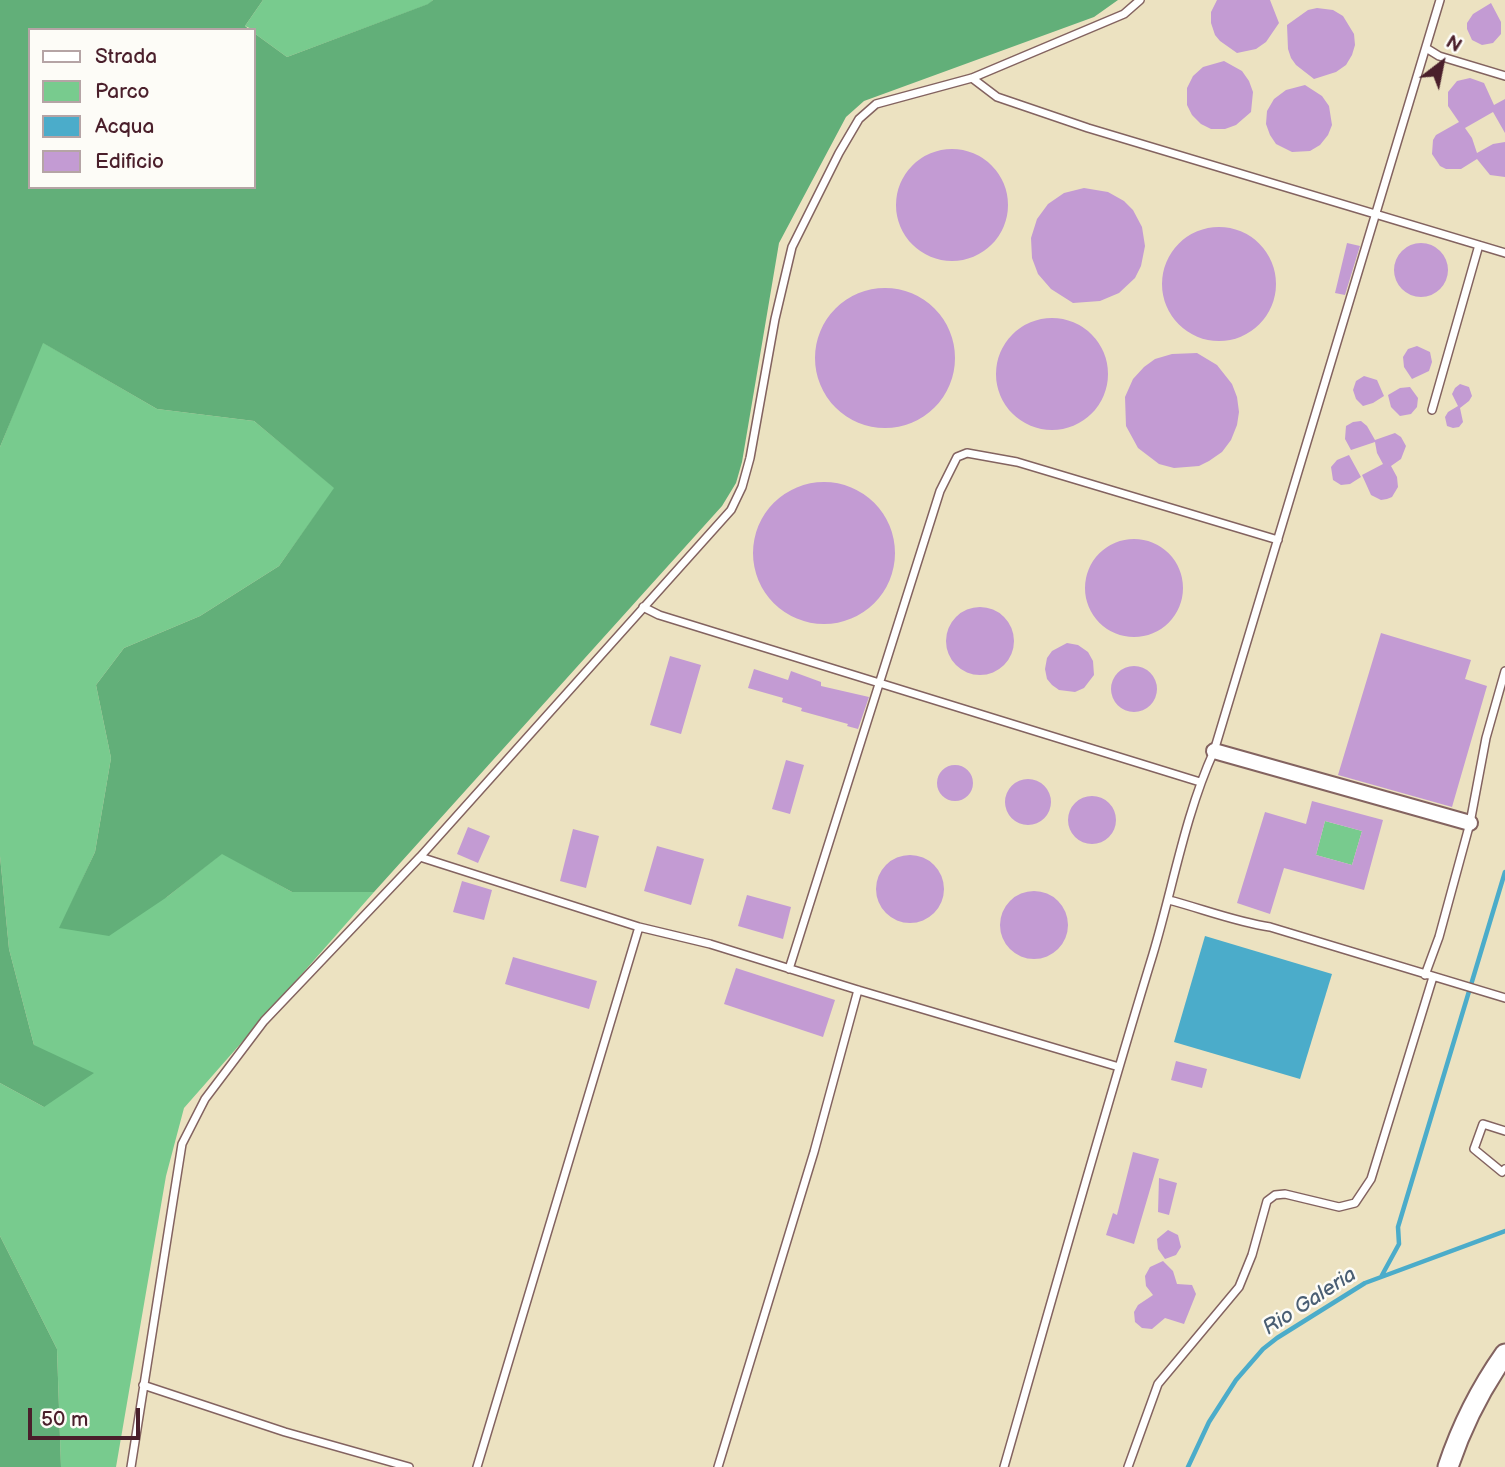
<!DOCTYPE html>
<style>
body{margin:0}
#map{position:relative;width:1505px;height:1467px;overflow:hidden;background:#ece2c1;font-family:"Balsamiq Sans",sans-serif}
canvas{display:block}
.legend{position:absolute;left:28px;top:28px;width:228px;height:161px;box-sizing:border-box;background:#fdfcf7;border:2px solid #b5a4a5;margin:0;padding:9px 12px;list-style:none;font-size:21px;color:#4a1f2b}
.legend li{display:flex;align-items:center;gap:14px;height:35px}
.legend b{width:35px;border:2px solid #b5a4a5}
.north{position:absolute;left:1407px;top:28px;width:70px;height:70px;-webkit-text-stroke:5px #fdfcf7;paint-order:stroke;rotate:32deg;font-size:19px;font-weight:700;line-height:28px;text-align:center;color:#4a1f2b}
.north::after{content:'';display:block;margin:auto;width:24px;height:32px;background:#4a1f2b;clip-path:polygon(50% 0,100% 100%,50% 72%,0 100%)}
.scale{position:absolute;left:28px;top:1408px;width:112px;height:32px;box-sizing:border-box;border:4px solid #4a1f2b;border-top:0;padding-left:9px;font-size:21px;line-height:24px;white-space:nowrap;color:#4a1f2b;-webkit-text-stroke:5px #fdfcf7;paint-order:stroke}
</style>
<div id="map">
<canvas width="1505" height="1467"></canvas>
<ul class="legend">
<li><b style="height:9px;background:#fff"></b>Strada</li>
<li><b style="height:19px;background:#78cb8e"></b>Parco</li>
<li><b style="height:19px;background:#4bacca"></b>Acqua</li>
<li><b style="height:19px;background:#c39bd3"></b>Edificio</li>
</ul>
<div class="north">N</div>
<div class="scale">50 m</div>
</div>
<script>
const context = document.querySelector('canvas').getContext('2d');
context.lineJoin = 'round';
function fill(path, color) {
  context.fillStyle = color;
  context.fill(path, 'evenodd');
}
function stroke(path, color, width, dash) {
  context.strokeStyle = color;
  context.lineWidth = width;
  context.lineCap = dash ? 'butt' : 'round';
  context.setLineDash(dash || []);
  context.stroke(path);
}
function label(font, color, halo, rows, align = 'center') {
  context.font = font + ' "Balsamiq Sans",sans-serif';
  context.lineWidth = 5;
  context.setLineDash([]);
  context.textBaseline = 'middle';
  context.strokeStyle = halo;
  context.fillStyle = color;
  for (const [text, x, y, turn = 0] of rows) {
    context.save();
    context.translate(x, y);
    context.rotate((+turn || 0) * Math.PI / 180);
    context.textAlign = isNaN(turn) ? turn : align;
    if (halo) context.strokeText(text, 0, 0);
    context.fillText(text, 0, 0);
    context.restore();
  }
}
fill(new Path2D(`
 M263,0H433L429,4L287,57L254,33V30L245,26Z
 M42,342L157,409L254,421L335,488L279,566L200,616L124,648L96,685L111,758L95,852L60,928L167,897L222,853L292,892H374L184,1108L166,1176L116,1467H61L57,1349L0,1236V1083L44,1107L34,1045L9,949L0,856V447Z
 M1325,821L1362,831L1352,865L1316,855Z`), '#78cb8e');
fill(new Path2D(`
 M0,0H263L245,26L250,30H30V187H254V33L287,57L428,4L433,0H1118L1094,17L864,101L846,117L779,243L742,462L736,483L722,506L374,892H292L222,854L167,897L109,936L59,928L95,852L111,758L96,685L124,648L200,616L279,566L334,488L254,421L157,409L43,343L0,447Z
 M0,856L9,949L34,1045L94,1073L44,1107L0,1083Z
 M0,1236L57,1349L61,1467H0Z`), '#62af79');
fill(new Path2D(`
 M1205,936L1332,974L1300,1079L1174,1042Z`), '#4bacca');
stroke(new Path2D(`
 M1381,1277L1399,1244L1398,1227L1505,872
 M1188,1467L1209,1422L1236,1380L1263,1349L1277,1338L1365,1283L1505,1231`), '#4bacca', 4.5);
fill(new Path2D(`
 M1217,0H1270L1279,23L1266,42L1256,49L1237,53L1220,41L1215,35L1211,23V12Z
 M1491,3L1501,22V34L1493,43L1482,45L1472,40L1467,29V23L1473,14Z
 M1317,8L1333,10L1343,16L1354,34L1355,45L1352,55L1346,65L1336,72L1314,79L1296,65L1291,58L1288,49L1287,25L1308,10Z
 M1224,61L1242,71L1249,81L1253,92L1251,112L1236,125L1225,129H1211L1201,124L1192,115L1187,105V88L1193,76L1203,67Z
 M1470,78L1484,83L1494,105L1505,99V133L1493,112L1465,128L1472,138L1477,153L1493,144L1505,142V177L1490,175L1477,159L1461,169H1446L1440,166L1432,154L1433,140L1436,135L1459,122L1448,106V92L1457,81Z
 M1305,85L1322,96L1329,106L1332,125L1328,135L1320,145L1310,151L1292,152L1276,144L1270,135L1266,124L1267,111L1274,99L1286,90Z
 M896 205a56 56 0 1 1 112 0a56 56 0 1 1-112 0Z
 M1084,188L1108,192L1124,201L1133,210L1142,227L1145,246L1141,266L1135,278L1119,293L1100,301L1073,303L1051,289L1038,274L1032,258L1031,238L1037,219L1048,204L1064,193Z
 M1162 284a57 57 0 1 1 114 0a57 57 0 1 1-114 0Z
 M1394 270a27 27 0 1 1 54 0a27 27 0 1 1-54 0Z
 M1347,243L1360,246L1345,295L1335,293Z
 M815 358a70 70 0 1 1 140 0a70 70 0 1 1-140 0Z
 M996 374a56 56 0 1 1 112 0a56 56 0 1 1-112 0Z
 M1417,346L1430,352L1432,362L1429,371L1412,379L1404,367L1403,357L1408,349Z
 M1197,353L1217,365L1232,384L1237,397L1239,412L1237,425L1231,440L1222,452L1209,461L1199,466L1174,468L1159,464L1138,448L1126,426L1125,397L1133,379L1144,367L1155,359L1172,354Z
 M1364,376L1377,380L1384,396L1373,403L1363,406L1356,399L1353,390L1356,381Z
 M1460,384L1469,387L1472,396L1469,401L1460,408L1463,422L1459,427L1453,428L1447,426L1445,417L1448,412L1458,406L1452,394L1455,388Z
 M1410,387L1418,398L1417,407L1411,414L1400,416L1391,407L1388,395L1400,388Z
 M1361,421L1367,426L1375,440L1395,433L1401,437L1406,446L1401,459L1391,466L1397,477L1398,487L1392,497L1387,499L1381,500L1371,495L1362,475L1383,464L1377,453L1375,442L1351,450L1345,439L1346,426L1353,422Z
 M1349,455L1361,477L1350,484L1341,485L1333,480L1331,467L1337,460Z
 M753 553a71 71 0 1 1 142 0a71 71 0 1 1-142 0Z
 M1085 588a49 49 0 1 1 98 0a49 49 0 1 1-98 0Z
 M946 641a34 34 0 1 1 68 0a34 34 0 1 1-68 0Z
 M1381,633L1471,660L1465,679L1487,686L1452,807L1338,775Z
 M1067,643L1078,645L1088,652L1093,661L1094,675L1084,688L1075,692L1059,690L1052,685L1047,679L1045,669L1047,658L1052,651Z
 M670,656L701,665L681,734L650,725Z
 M1111 689a23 23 0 1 1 46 0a23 23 0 1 1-46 0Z
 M754,669L788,680L791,671L821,682V686L869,697L858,729L847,726L848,724L801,711L802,708L782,702L783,698L748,688Z
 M786,760L804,765L790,814L772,809Z
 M937 783a18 18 0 1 1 36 0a18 18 0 1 1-36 0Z
 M1005 802a23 23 0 1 1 46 0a23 23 0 1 1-46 0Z
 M1068 820a24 24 0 1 1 48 0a24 24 0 1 1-48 0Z
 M1312,801L1383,820L1364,890L1284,868L1270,914L1237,903L1265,812L1306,824ZM1325,821L1362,831L1352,865L1316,855Z
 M468,827L490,836L478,863L457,854Z
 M573,829L599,836L586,888L560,881Z
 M657,846L704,859L691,905L644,891Z
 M876 889a34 34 0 1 1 68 0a34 34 0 1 1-68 0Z
 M462,881L492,890L484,920L453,912Z
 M1000 925a34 34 0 1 1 68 0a34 34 0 1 1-68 0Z
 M747,895L791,907L783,939L738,926Z
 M513,957L597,981L589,1009L505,984Z
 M736,968L835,1000L823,1037L724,1004Z
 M1176,1061L1207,1069L1202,1088L1171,1080Z
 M1133,1152L1159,1159L1134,1244L1106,1235L1113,1213L1117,1215Z
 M1159,1178L1177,1183L1169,1215L1158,1212Z
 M1168,1230L1178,1235L1181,1247L1176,1255L1165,1259L1158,1249L1157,1239Z
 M1163,1261L1173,1271L1177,1284L1192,1285L1196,1294L1184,1324L1165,1318L1152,1329L1142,1328L1135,1322L1134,1312L1138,1305L1153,1295L1146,1286L1145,1276L1150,1267Z`), '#c39bd3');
const lane = new Path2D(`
 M1426,48L1439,56L1505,76
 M972,78L997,97L1088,128L1505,253
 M1432,410L1479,245
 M643,607L659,615L1200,782
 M420,857L639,927L710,944L858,990L1119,1067
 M1169,900C1203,909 1236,922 1270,927L1505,998
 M789,969L940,491L957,457L967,453L1017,462L1278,540
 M1425,975L1439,937L1470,823L1486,738L1505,671
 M1505,1131L1483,1124L1474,1149L1502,1172L1505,1169
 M143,1385L285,1432L409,1467
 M131,1467L182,1144L205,1099L264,1021L420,857L731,510L742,487L750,458L775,319L792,247L839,153L859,119L876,104L972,78L1124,14L1140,0
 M477,1467L639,927
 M718,1467L814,1152L858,990
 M1004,1467C1053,1296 1101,1124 1153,954C1173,887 1185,815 1214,751L1440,0
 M1128,1467L1158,1384L1239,1287L1252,1255L1267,1201L1275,1195L1285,1194L1339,1207L1355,1203L1371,1179L1433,977`);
const street = new Path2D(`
 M1214,751L1470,823`);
const secondary = new Path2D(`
 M1448,1467C1461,1428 1481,1388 1505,1354`);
stroke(lane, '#836360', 10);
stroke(street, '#836360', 18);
stroke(secondary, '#836360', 23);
stroke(lane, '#fff', 7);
stroke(street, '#fff', 14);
stroke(secondary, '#fff', 19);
label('italic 21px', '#4a5e73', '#fdfcf7', [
 ["Rio Galeria",1310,1302,-33]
]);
</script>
